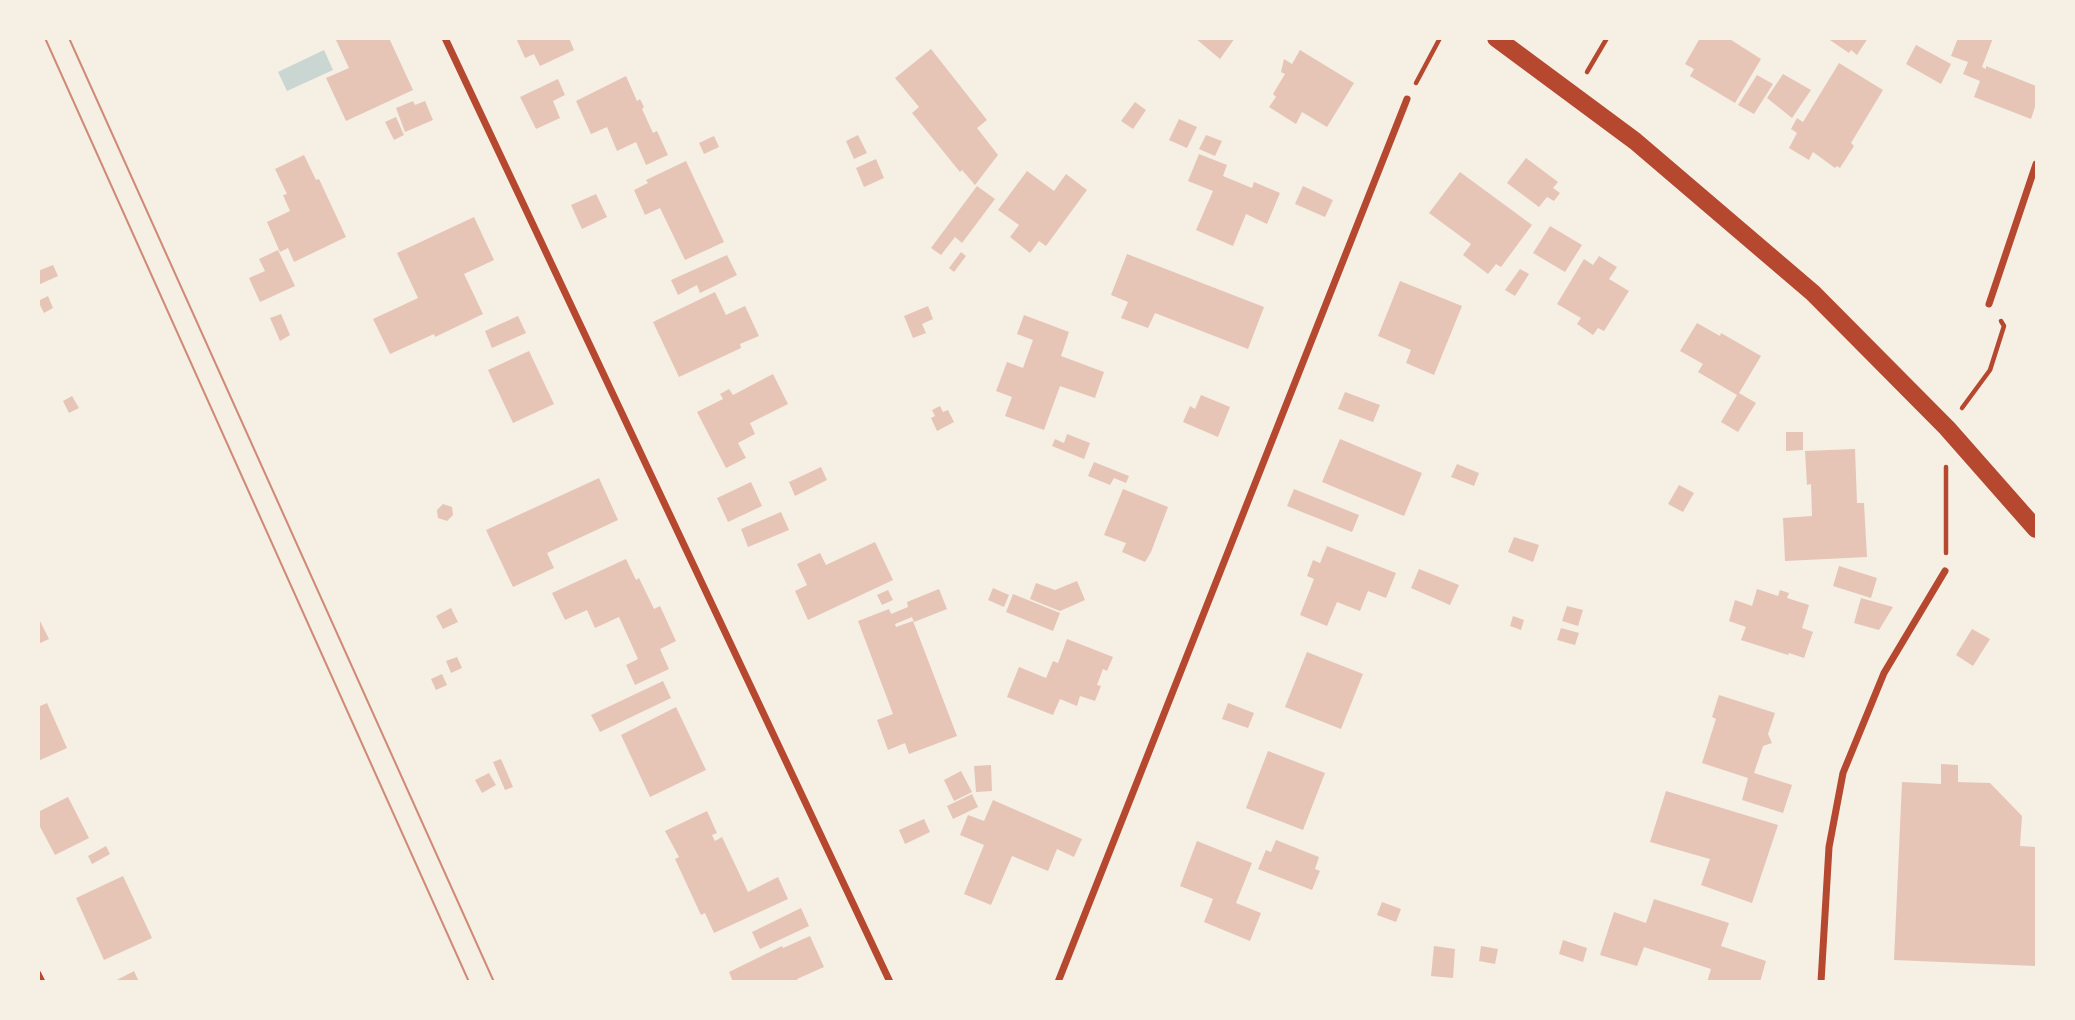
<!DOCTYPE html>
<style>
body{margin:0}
#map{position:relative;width:2075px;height:1020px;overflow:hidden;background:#f6efe4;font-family:Karla,sans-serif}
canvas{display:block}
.frame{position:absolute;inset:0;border:40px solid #f6efe4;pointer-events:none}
</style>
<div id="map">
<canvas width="2075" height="1020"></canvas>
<div class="frame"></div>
</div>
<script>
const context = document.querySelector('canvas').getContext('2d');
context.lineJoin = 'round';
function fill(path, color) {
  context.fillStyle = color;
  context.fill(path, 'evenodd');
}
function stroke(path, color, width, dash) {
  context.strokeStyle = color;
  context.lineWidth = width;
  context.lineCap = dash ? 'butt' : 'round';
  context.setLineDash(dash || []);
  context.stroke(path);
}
fill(new Path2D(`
 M324,50L333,70L287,91L278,72Z`), '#c9d6d2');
fill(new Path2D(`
 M335,38H389L413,90L346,121L326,78L349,68Z
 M516,38H569L574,50L540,66L534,54L525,58Z
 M1195,38H1235L1220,59Z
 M1700,38H1728L1761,59L1735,103L1690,76L1694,69L1685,64Z
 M1827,38H1868L1857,55L1851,50L1849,53Z
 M1958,38H1993L1982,67L1986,69V66L2036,86V104L2031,119L1974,97L1980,81L1963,74L1968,62L1951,56Z
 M1916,45L1951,64L1941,84L1906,64Z
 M931,49L987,120L977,128L998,155L975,185L962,170L960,172L912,113L919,107L895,78Z
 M1300,50L1354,83L1327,127L1302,112L1296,124L1269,107L1276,97L1273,94L1285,74L1281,72L1284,59L1292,64Z
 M1839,63L1883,90L1851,143L1854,146L1840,168L1837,166L1835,168L1813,152L1809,160L1789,148L1797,133L1791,129L1797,118L1803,122Z
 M1783,74L1811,90L1792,118L1767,98Z
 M1757,75L1773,84L1754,114L1738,105Z
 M626,76L637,101L640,99L644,107L642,109L653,133L657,131L668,155L646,165L636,142L617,151L607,127L591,134L576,101Z
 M558,79L565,95L553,101L560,118L536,129L520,97Z
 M413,101L415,105L425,101L433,120L405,132L396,108Z
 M1135,102L1146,110L1133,129L1121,121Z
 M396,117L404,135L394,140L385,122Z
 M1179,119L1197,127L1187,148L1169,140Z
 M858,135L867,153L854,159L846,141Z
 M1206,135L1222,141L1215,156L1199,149Z
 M714,136L719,147L704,154L699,143Z
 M1199,154L1227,165L1223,176L1252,188L1254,182L1280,193L1267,224L1246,214L1233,246L1196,230L1213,191L1188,181Z
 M304,155L316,180L319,179L346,237L294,262L288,248L280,252L267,222L290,211L283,195L287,194L275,169Z
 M1526,158L1558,182L1553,188L1560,193L1554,201L1547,197L1539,207L1507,183Z
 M876,159L884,178L864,187L856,168Z
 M686,161L724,242L685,260L660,208L645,215L634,190L648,183L646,180Z
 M1027,171L1054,191L1066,174L1087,190L1046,246L1039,241L1030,253L1010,237L1019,225L998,210Z
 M1460,172L1532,225L1501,267L1496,264L1488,274L1463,255L1471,244L1429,213Z
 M977,186L995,199L962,243L955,237L941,255L931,248Z
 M1303,186L1333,200L1325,217L1295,204Z
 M596,194L607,217L582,229L571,205Z
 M474,217L494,260L464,274L483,314L435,337L434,334L390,354L373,319L418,298L397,253Z
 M1550,226L1582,245L1565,272L1533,253Z
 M278,250L295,286L260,302L249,278L265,271L259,259Z
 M961,252L966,256L954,272L949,268Z
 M1127,254L1264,307L1248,349L1155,313L1148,328L1121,318L1128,302L1111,295Z
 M727,255L737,275L700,293L697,285L678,295L671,280Z
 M1599,256L1617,267L1609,279L1629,291L1604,331L1598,328L1593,335L1577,324L1581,318L1557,304L1584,259L1593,265Z
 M53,265L58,276L38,285V271Z
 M1520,269L1529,274L1515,296L1505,290Z
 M1400,281L1462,306L1434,375L1406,363L1411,350L1378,336Z
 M715,292L726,315L745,306L759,336L740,344L741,348L679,377L653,322Z
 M48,296L53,308L44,313L38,301Z
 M928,306L933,319L922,324L926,333L913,338L904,316Z
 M281,314L290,335L280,341L270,318Z
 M1024,315L1069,332L1061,356L1104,372L1095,398L1060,386L1044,430L1005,416L1012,397L996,391L1007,362L1023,368L1033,340L1017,334Z
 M518,316L526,333L492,348L485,331Z
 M1697,323L1720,336L1721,333L1761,356L1739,393L1756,403L1738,432L1721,422L1737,395L1698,372L1703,364L1680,351Z
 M529,351L554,404L513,423L488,370Z
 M773,374L788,404L750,423L755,434L738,443L746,458L726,468L697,412L723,399L720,394L729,389L733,395Z
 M1345,392L1380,405L1373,422L1338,409Z
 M1201,395L1230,407L1218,437L1183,422L1190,406L1195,409Z
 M72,396L79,408L69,413L63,401Z
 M940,406L943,412L948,410L954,422L937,431L931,418L935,416L932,410Z
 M1786,432H1803V450L1786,451Z
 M1067,434L1090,443L1084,459L1052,446L1055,439L1064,443Z
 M1340,439L1422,473L1404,516L1322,482Z
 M1855,449L1857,503H1864L1867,557L1785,561L1783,518L1812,516L1811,484L1807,485L1805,451Z
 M1094,462L1129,476L1126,483L1114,478L1110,485L1088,476Z
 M1457,464L1479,473L1474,486L1451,477Z
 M821,467L827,480L795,496L789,482Z
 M599,478L618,520L547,553L554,568L513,587L486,530Z
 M751,482L762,506L728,522L717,498Z
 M1679,485L1694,493L1683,512L1668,504Z
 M1123,489L1168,507L1151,552L1145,562L1122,552L1126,543L1104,535Z
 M1294,489L1359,515L1352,532L1287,506Z
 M443,504L452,507L453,515L447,521L438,518L437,510Z
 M781,512L789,530L748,547L741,529Z
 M1514,537L1539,545L1533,562L1508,552Z
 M875,542L893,580L808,620L795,591L807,585L797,564L820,553L826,565Z
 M1327,546L1396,573L1386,598L1368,591L1360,611L1337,602L1327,626L1300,615L1314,579L1307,576L1313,560L1320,563Z
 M626,559L636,580L639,578L654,609L660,606L676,641L660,649L669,669L635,685L626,665L638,659L619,617L595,628L587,610L565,620L552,593Z
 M1839,566L1877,578L1871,598L1833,586Z
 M1419,569L1459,585L1450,605L1411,588Z
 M1077,581L1085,600L1060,611L1030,599L1036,583L1055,590Z
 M993,588L1009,595L1004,607L988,600Z
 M939,589L947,609L914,622L911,615L912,617L895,624L896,627L913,621L957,736L909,754L905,743L888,750L877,720L893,714L858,621L889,609L891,614L908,607L907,602Z
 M1757,589L1778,596L1780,590L1789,593L1787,598L1809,605L1802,628L1813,632L1804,658L1789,653L1788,655L1741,640L1746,627L1729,621L1735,600L1752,606Z
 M888,590L893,600L882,605L877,595Z
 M1013,594L1060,613L1053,631L1006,612Z
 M1861,598L1893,607L1879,630L1854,623Z
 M1567,606L1583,610L1578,626L1562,621Z
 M451,608L458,622L443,629L436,616Z
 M1513,616L1524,620L1521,630L1510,626Z
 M38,617L49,639L38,644Z
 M1561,628L1579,633L1575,645L1557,640Z
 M1972,629L1990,639L1973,666L1956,655Z
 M1067,639L1113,657L1107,671L1103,669L1097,685L1101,686L1095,701L1080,696L1077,706L1060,699L1053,715L1007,697L1019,667L1046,678L1053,661L1058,663Z
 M1307,652L1363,674L1341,729L1285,707Z
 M457,657L462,668L451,673L446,661Z
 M442,674L447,685L436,690L431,679Z
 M663,681L671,698L600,732L591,715Z
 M1719,695L1775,713L1768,734L1772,743L1763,746L1754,773L1792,785L1783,813L1742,800L1748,778L1702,763L1716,719L1712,717Z
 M47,703L67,748L38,761V707Z
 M1228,703L1254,713L1248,728L1222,719Z
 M676,707L706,770L650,797L621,735Z
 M1268,751L1325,773L1303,830L1246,808Z
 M501,759L513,787L505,790L493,762Z
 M1941,764L1958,765V782L1990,783L2022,816L2020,846L2036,847V966L1894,960L1902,782L1941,784Z
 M991,765L992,791L976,792L974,766Z
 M961,771L972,792L954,801L944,780Z
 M489,773L496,785L482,793L475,780Z
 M1666,791L1778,825L1752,903L1701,885L1710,859L1650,842Z
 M972,794L978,807L953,819L947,806Z
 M68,797L89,838L55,855L38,823V812Z
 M993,800L1082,839L1074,857L1057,849L1048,871L1012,856L991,905L964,894L984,845L960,835L968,815L984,821Z
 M707,811L717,833L712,835L715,841L722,837L748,892L778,877L788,899L714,933L705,913L701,915L675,859L679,857L665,831Z
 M924,819L930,832L905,844L899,830Z
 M1276,840L1319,857L1315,869L1320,871L1312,890L1258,869L1266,850L1271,852Z
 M1197,841L1252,863L1236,903L1261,913L1250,941L1204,922L1213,899L1180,886Z
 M106,846L110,854L92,864L88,856Z
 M123,876L152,938L104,960L76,898Z
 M1654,899L1729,923L1721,946L1766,961L1760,982H1707L1711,969L1644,947L1637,966L1600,955L1614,912L1646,923Z
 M1382,902L1401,909L1396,922L1377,915Z
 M801,908L809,926L760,949L752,932Z
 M810,936L824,967L797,979L798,982H733L729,972L782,946L783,948Z
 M1563,940L1587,948L1583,962L1559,954Z
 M1434,946L1455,949L1453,978L1431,976Z
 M1481,946L1498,949L1495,964L1479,961Z
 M134,971L139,982H113Z`), '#e6c5b7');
stroke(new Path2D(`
 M1587,72L1607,38
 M1416,83L1440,38
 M1962,408L1990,370L2004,326L2001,321
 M1946,553V467`), '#b5482f', 4.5);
stroke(new Path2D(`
 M445,38L890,982
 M1989,304L2036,164
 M38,974L42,982
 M1058,982L1407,99
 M1821,982L1829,847L1843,773L1884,673L1945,571`), '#b5482f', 7);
stroke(new Path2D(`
 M1496,38L1635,141L1813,293L1947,428L2036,529`), '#b5482f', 18);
stroke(new Path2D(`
 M45,38L469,982
 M69,38L494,982`), '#cf8b77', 2);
</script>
